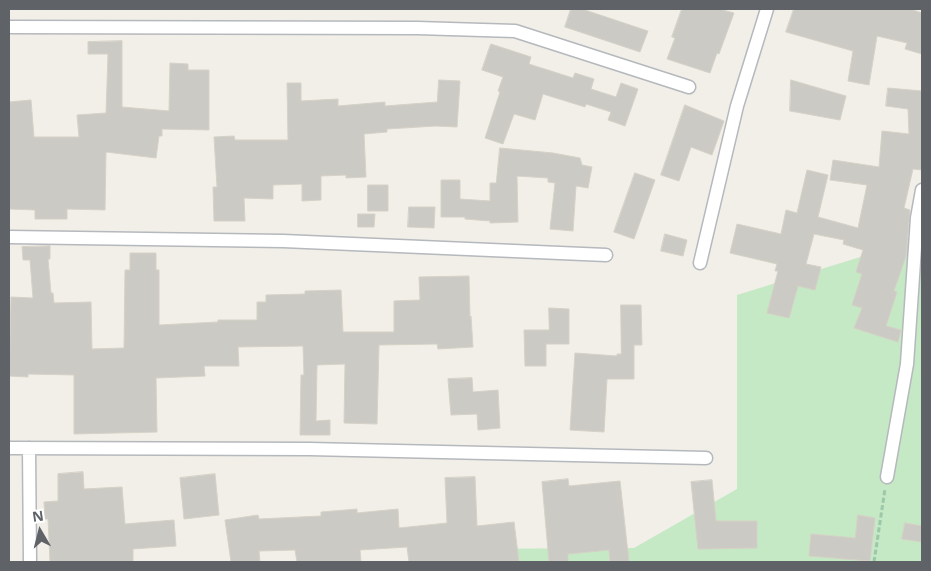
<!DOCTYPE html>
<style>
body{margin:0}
#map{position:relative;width:931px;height:571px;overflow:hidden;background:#f1efe8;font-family:"Noto Sans",sans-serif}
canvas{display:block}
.frame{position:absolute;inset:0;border:10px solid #5f6368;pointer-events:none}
.north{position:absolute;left:15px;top:506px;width:50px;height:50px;-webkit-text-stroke:4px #fff;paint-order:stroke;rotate:352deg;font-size:14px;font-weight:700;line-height:20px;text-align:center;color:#5f6368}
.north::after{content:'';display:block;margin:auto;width:18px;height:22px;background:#5f6368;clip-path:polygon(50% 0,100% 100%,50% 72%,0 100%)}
</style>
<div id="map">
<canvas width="931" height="571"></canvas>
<div class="frame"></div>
<div class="north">N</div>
</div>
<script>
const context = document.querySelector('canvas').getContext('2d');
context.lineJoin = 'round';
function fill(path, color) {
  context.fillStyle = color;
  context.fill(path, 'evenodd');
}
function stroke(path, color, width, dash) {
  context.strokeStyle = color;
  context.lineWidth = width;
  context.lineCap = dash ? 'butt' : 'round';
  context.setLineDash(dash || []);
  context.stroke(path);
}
fill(new Path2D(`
 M922,238V562H435L440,549L634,548L737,489V295Z`), '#c5e8c5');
const building = new Path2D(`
 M571,9H582L648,31L640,52L565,27Z
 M682,9H719L734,13L719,54L717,53L710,73L667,59L675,38L672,37Z
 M794,9H910L922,13V54L905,49L907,43L877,36L869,85L848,81L853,51L786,32Z
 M122,41V107L169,111L170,63L188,64V70H209V130L162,129V136H159L156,158L106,152L105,210L67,209V219H35V210L9,209V102L31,100L34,137H79L77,115L106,113L108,54H88V42Z
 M491,44L531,57L529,64L573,78L575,73L594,79L591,89L616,97L621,83L638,89L625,126L608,120L611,112L586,104L585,107L543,94L535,120L514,114L503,144L485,138L500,92L498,91L503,77L482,70Z
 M439,80L460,81L457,127L436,126L387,129V132L364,134L366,177L346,178V175L321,176V200L302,201V184L273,185V199L244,198L245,221H214L213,187H217L214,137L234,136L235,140H288L287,83H301V101L338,99V106L385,102V106L437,102Z
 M791,80L846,96L840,120L790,111Z
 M888,88L922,91V170L913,169L904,208L910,210L906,256L894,291L897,292L886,326L901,330L898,342L854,328L862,308L852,305L862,274L856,272L863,250L843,244L844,240L814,234L806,264L821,267L815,290L798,286L789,318L767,313L778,271H775L777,264L730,253L737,224L781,234L786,210L797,213L807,170L828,175L818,217L858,228L867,185L830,180L833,160L879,167L882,131L909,134L908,109L886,106Z
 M685,105L724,121L712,155L691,147L679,181L661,175Z
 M500,148L553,153L580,158L582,165L592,167L588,188L576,186L573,231L550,229L555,183L548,182V178L517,176L518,222L490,223V221L465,219V217H441V180H460V199L490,201V183H496Z
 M635,173L655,180L634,239L614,232Z
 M368,185H388V211H368Z
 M409,207H435L434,228L408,227Z
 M358,214H375L374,227H358Z
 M665,234L687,240L683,256L661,251Z
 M50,246V259H48L51,293H53L54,303L91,302L92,349L124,348L125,270H130V253H156V270H159V325L218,322V320H257V302H266V295L305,294V291L341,290L343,332H394V301L420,300L419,277L469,276L470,317L471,316L473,347L438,349L437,344L379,345L377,424L344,423L345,364L317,365L316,421L330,420V435H300L301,375H304L303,346L238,347L239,366H204L205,376L156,378L157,432L74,434V375L28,374V377L9,376L11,297L33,298L30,260H23L22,247Z
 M621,305H641L642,345H634V379H607L604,432L570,430L575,353L617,356V354H621Z
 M549,308L569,309V344H546V366H525L524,330H549Z
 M472,378L473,392L498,390L500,428L478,430L477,414L451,415L448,379Z
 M83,472L84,489L122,487L125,524L174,520L176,546L133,549V562H50L48,519H45L44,502L58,501V474Z
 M215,474L219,515L184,519L180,478Z
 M475,477L477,526L514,522L519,562H409L407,547L360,550L361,562H297L295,550L259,551L260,562H231L225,520L258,515L259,519L321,516V512L357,509V513L398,509L399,528L447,523L445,478Z
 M568,479L569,486L620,481L629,562H610L609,550L568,554V562H549L542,482Z
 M712,480L716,521H757V548L698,549L691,482Z
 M858,515L875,518L870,561L809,556L811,534L855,538Z
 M905,523L922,526V542L902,539Z`);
fill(building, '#cccac5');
stroke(building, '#d6d1c6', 1);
const street = new Path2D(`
 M9,27L417,28L515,31L689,87
 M9,237L283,241L606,255
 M700,263L737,106L767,9
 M9,448L309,449L706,458
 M29,448L30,562
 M887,477L907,364L917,218L922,190`);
stroke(street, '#b5b8bc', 15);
stroke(new Path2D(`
 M874,562L885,489`), '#9cc7a9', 3, [5, 2.5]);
stroke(street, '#fff', 12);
</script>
